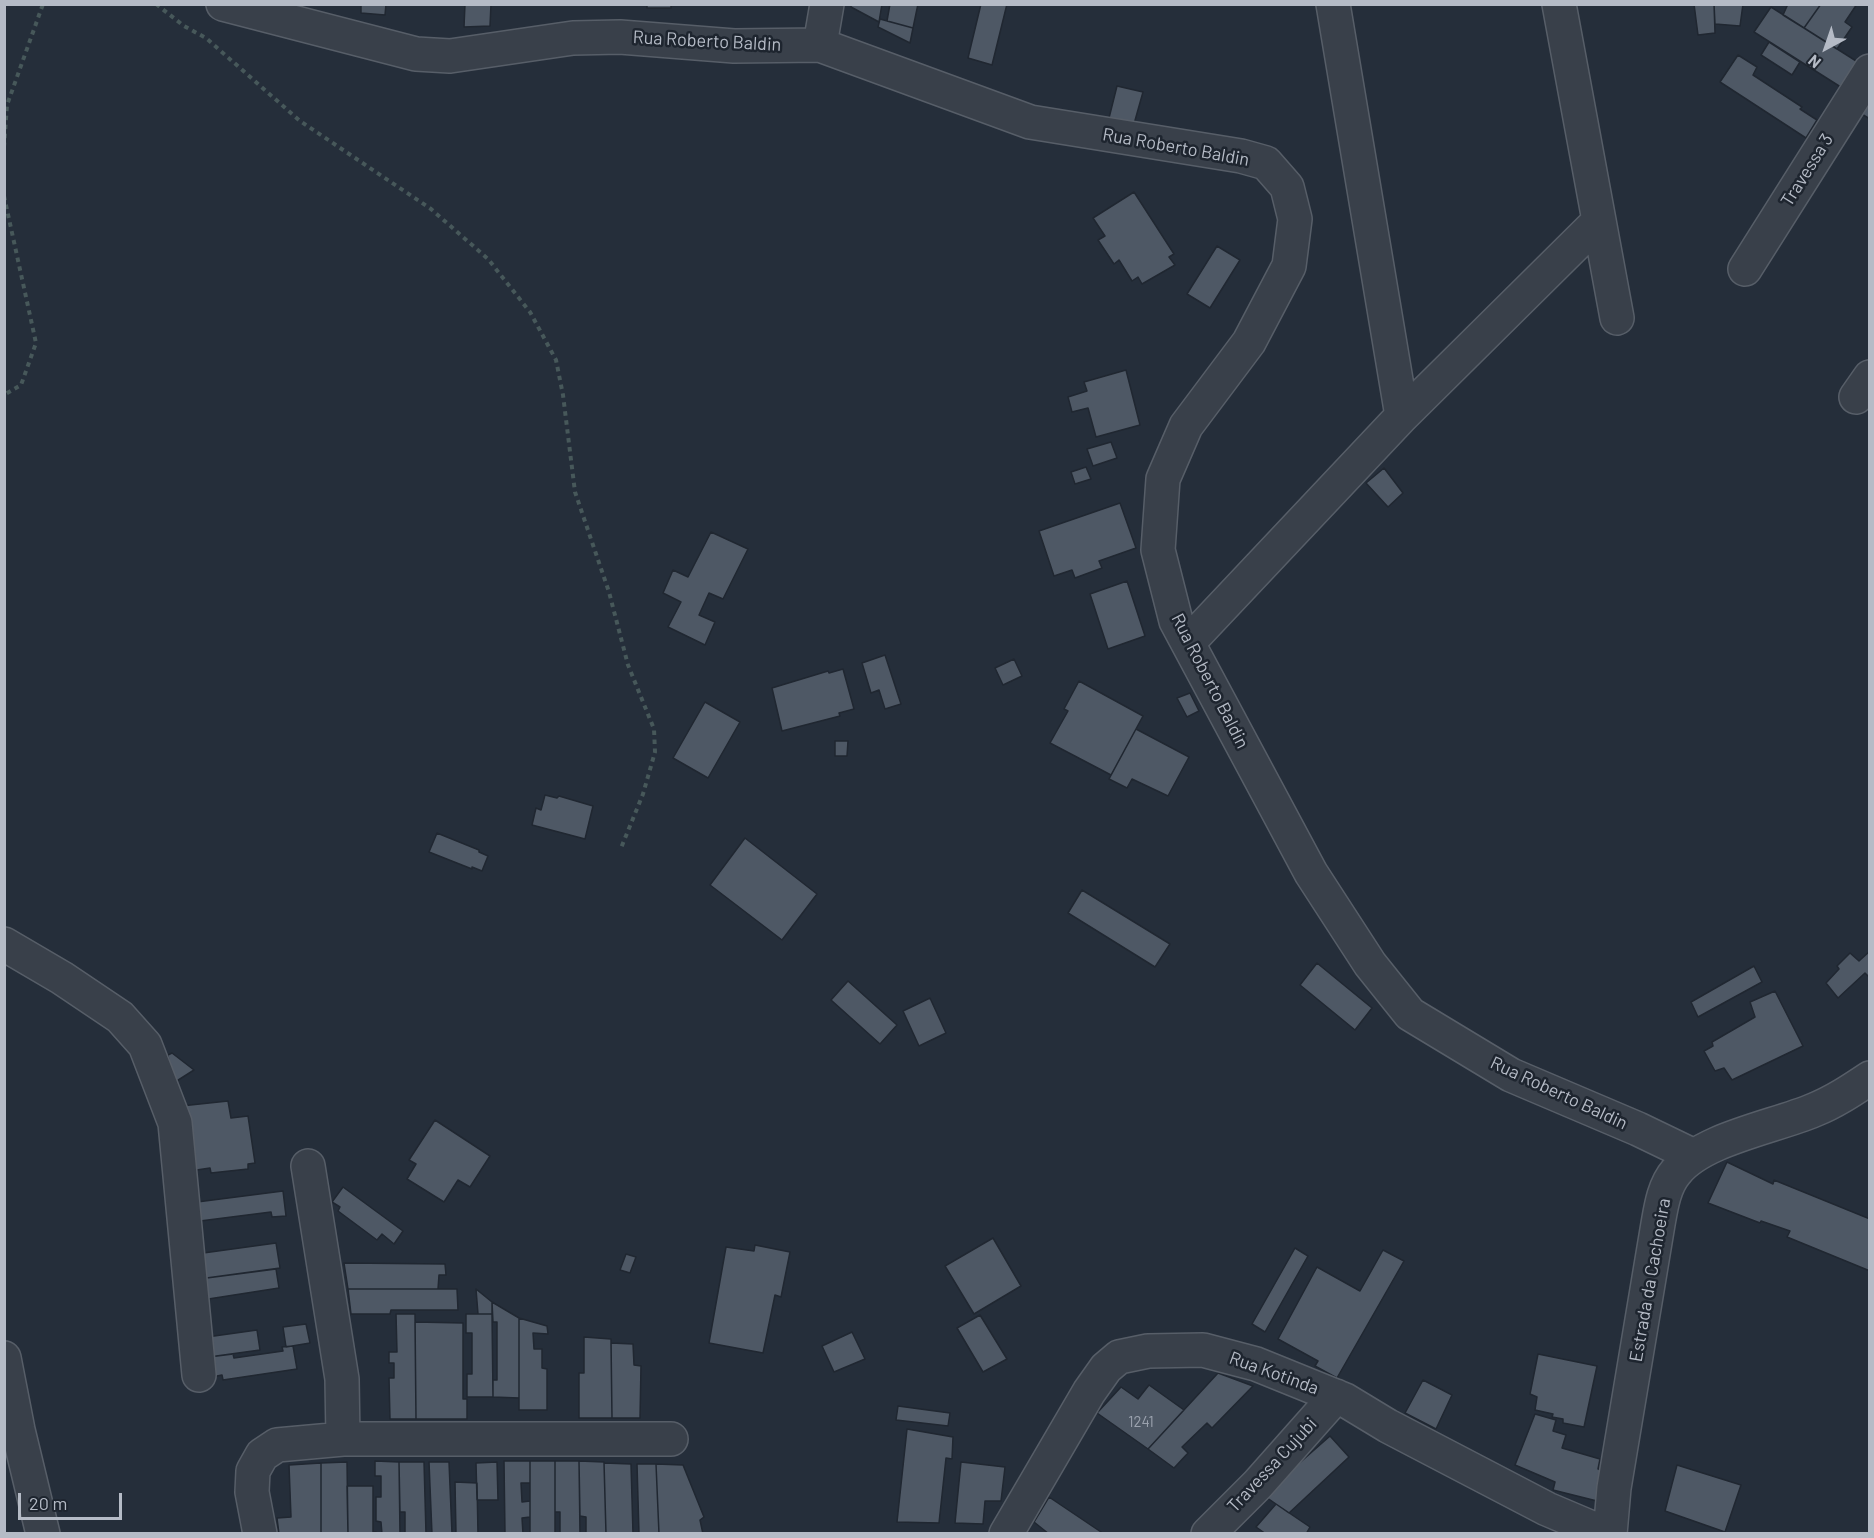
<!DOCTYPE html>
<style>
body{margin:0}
#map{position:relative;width:1874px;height:1538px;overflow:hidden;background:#252e3a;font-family:Barlow,sans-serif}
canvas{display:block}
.frame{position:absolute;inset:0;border:6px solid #b5bbc6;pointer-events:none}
.north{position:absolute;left:1796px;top:18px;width:60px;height:60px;-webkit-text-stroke:4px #1e252f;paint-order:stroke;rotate:220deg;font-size:16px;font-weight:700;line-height:24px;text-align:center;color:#b5bbc6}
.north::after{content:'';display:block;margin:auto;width:21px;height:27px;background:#b5bbc6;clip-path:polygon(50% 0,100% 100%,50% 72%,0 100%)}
.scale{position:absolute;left:18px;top:1493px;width:104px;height:27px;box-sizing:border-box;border:3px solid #b5bbc6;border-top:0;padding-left:8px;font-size:18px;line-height:21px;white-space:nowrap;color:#b5bbc6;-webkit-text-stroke:4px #1e252f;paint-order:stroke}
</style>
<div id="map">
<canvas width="1874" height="1538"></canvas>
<div class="frame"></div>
<div class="north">N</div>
<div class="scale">20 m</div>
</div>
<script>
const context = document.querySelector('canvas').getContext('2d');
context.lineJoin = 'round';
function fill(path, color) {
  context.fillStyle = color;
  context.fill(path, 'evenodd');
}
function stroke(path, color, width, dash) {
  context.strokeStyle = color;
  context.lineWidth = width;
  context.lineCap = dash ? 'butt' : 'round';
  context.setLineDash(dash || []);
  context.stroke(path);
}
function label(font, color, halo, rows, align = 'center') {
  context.font = font + ' Barlow,sans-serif';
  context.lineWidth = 5;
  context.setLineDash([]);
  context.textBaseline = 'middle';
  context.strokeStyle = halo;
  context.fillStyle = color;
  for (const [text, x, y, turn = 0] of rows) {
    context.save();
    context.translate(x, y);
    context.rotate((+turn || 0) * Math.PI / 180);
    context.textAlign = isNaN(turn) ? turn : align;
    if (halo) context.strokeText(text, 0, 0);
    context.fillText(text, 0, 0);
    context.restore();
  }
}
const building = new Path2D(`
 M361,4H386L385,15L361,13Z
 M465,4H491L490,26L464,27Z
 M647,4H671V8H647Z
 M851,4H882L879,22L851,7Z
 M890,4H918L913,28L887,21Z
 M981,4H1007L992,65L968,58Z
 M1694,4H1714L1715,33L1698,35Z
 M1714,4H1743L1740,26L1715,24Z
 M1788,4H1821L1804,28L1783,15Z
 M1821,4H1857L1845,22L1852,27L1837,49L1804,28Z
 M1771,7L1864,66L1847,91L1754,32Z
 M880,19L913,28L910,43L878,27Z
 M1769,42L1800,62L1792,75L1761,55Z
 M1738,55L1757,67L1753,75L1802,107L1800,109L1817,120L1806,138L1720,82Z
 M1117,86L1143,92L1134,124L1109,118Z
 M1870,100V119L1860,113Z
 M1134,192L1174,254L1169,257L1175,265L1142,284L1138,277L1132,281L1119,260L1114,264L1098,240L1105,236L1093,218Z
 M1217,246L1240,260L1210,308L1187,294Z
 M1126,370L1140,425L1096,437L1088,408L1072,412L1068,397L1087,391L1084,382Z
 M1111,442L1117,458L1093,466L1087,449Z
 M1086,467L1091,479L1075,484L1071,472Z
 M1384,468L1403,493L1388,507L1366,483Z
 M1120,503L1136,548L1099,561L1102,568L1075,578L1072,570L1054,576L1039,531Z
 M711,532L748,549L723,599L709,593L699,615L715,622L705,645L668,627L681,602L663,593L673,570L688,577Z
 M1127,581L1145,636L1108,649L1090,594Z
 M885,655L901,704L885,709L879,690L871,693L862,663Z
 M1014,659L1022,676L1003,685L995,668Z
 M843,669L854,709L839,713L840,716L782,731L772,688L828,671L829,673Z
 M1079,681L1143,716L1111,775L1050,743L1068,711L1064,709Z
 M1190,693L1199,711L1187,717L1177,698Z
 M705,702L740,722L708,778L673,758Z
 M1136,729L1189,757L1168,796L1132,779L1127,788L1109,779Z
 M835,741H848L847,756H835Z
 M545,795L557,798L559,796L593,806L585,839L532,825L536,808L541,810Z
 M437,833L479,850V852L488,856L482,871L472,867V869L429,852Z
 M745,838L817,894L782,940L710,885Z
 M1082,890L1170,944L1155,967L1068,913Z
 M1870,951V978L1865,973L1838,998L1826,983L1839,969L1837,966L1850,953L1859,961Z
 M1317,963L1372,1008L1355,1030L1300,985Z
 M1754,966L1762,982L1698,1017L1691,1002Z
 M848,981L897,1025L880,1044L831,1000Z
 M1775,991L1803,1046L1732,1080L1724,1068L1715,1071L1704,1051L1713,1046L1712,1042L1755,1017L1750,1002Z
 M930,998L946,1033L919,1046L903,1011Z
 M172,1053L194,1070L172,1084L168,1055Z
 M228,1101L231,1118L248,1116L255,1163L248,1164V1169L211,1173L210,1168L190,1171L181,1106Z
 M435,1120L490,1156L470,1187L458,1180L444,1202L407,1179L416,1164L409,1160Z
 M1727,1162L1773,1184L1774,1180L1870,1219V1271L1787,1237L1790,1231L1761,1221L1760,1223L1708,1203Z
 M343,1187L403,1231L394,1244L382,1234L377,1240L338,1211L340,1207L332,1202Z
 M283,1191L286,1216L272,1217L271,1212L200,1221L197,1202Z
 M993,1238L1021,1286L974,1314L945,1266Z
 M276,1243L280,1268L199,1279L196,1254Z
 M755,1245L790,1252L781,1297L775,1295L763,1353L709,1343L726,1247L754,1251Z
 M1295,1248L1308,1256L1265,1332L1252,1324Z
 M1383,1250L1404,1261L1337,1378L1315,1366L1318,1361L1278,1339L1317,1267L1360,1291Z
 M626,1254L636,1257L630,1273L620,1270Z
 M344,1263L445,1264L446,1275H439L438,1289H348Z
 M276,1269L279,1288L202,1300L199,1279Z
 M348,1289H457L458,1310H391L390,1314H351Z
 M476,1289L492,1302V1314H478Z
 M492,1302L519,1318V1398L493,1397V1380H497V1322H493Z
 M396,1314H415L416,1419H390L389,1378H394V1363H389V1352H397Z
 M466,1314H492L493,1397H467V1374H472V1333H466Z
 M980,1315L1007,1359L983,1372L957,1328Z
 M519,1318L547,1326L548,1334L533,1333L534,1349H542V1368L547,1369V1410H519Z
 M415,1322L463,1323V1399H467V1419H416Z
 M306,1324L310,1343L286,1347L283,1327Z
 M257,1330L260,1350L209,1357L207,1337Z
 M852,1332L865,1359L834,1372L822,1346Z
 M584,1337L611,1339L612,1418H579V1373H584Z
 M611,1343L633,1344L634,1365L641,1366L640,1418H612Z
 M293,1346L297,1369L223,1380L222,1375L212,1377L209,1357L233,1354L234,1358L283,1351L282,1347Z
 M1538,1354L1597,1366L1584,1427L1563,1423V1419L1552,1417L1553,1414L1535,1410L1537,1397L1530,1394Z
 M1218,1373L1253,1386L1212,1428L1207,1423L1182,1447L1188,1453L1174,1468L1148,1449Z
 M1423,1380L1452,1395L1436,1429L1405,1413Z
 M1149,1385L1184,1410L1148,1449L1097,1413L1121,1387L1138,1399Z
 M898,1406L950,1413L948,1426L896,1420Z
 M1535,1414L1556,1420L1553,1431L1566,1435L1562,1448L1600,1459L1598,1469L1604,1471L1597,1501L1553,1490L1555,1482L1515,1465Z
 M907,1429L953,1437L952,1459L946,1458L939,1523L897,1522Z
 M1330,1436L1349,1457L1289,1513L1263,1495Z
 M375,1461L399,1462L400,1534H382L381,1522L376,1521V1497H381V1476H375Z
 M504,1461H530V1483H521L522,1502L530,1501V1517L522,1518L523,1534H505Z
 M530,1461H555V1534H530Z
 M555,1461H579L580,1534H560V1512H555Z
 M579,1461L604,1462L606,1534H586V1517L580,1516Z
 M347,1462L348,1534H321V1463Z
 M399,1462H424L426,1534H405V1512H400Z
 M429,1462H449L452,1534H432Z
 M497,1462L498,1500H477L476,1463Z
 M961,1462L1005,1467L1001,1501H985L983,1524L955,1523Z
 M321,1463V1534H279L277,1518L291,1517L289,1465Z
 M604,1463L631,1464L633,1534H606Z
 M637,1464H656L659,1534H639Z
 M656,1464L683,1465L704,1517L700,1520L703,1534H659Z
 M1677,1465L1741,1485L1725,1532L1665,1511Z
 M455,1482L477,1483L478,1534H456Z
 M347,1486H373V1532H376V1534H348Z
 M1049,1497L1104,1534H1049L1034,1522Z
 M1276,1504L1310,1527L1306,1534H1266L1256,1527Z`);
fill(building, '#4e5865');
stroke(building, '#202731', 1.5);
const street = new Path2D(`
 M223,4L416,54L450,56L573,38L620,37L734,46L820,45L1030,122L1241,156L1266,163L1287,187L1295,219L1289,266L1249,342L1186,426L1163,479L1158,550L1176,621L1311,873L1370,964L1410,1014L1511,1075L1638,1129L1694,1156
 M1333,4L1402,416
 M1559,4L1617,318
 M820,45L827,4
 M1745,269L1870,71
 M1856,397L1870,377
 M1188,643L1402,416L1599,221
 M4,944L62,978L120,1017L145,1045L175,1123L199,1375
 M308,1166L342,1379L343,1439
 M4,1358L18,1430L43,1534
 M260,1534L252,1492L253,1471L262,1455L277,1445L343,1439H671
 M1006,1534L1089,1392L1106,1368L1119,1357L1148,1351L1203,1350L1256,1364L1345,1400L1388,1426L1547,1509L1606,1534
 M1208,1534L1258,1484L1336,1396
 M1610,1534L1614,1488L1658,1224C1661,1207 1664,1186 1676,1172C1702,1139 1774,1127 1814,1110C1834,1102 1852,1090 1870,1078`);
stroke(street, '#575e68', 36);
stroke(new Path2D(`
 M156,4L184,26L206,38L300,121L431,209L488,259L530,312L556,360L563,395L575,492L609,592L628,665L654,729L655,752L643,794L621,848
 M4,147L7,105L43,4
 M4,196L36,343L21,385L4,395`), '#47585a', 4, [4.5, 4.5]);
stroke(street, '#39404a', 33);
label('15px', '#9ba2ae', null, [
 ["1241",1141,1422]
]);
label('18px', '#b5bbc6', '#1e252f', [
 ["Rua Roberto Baldin",707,41,3],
 ["Rua Roberto Baldin",1176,147,10],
 ["Travessa 3",1807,170,-58],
 ["Rua Roberto Baldin",1210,681,63],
 ["Rua Roberto Baldin",1559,1093,25],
 ["Estrada da Cachoeira",1650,1280,-80],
 ["Rua Kotinda",1274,1373,20],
 ["Travessa Cujubi",1272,1465,-47]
]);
</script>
